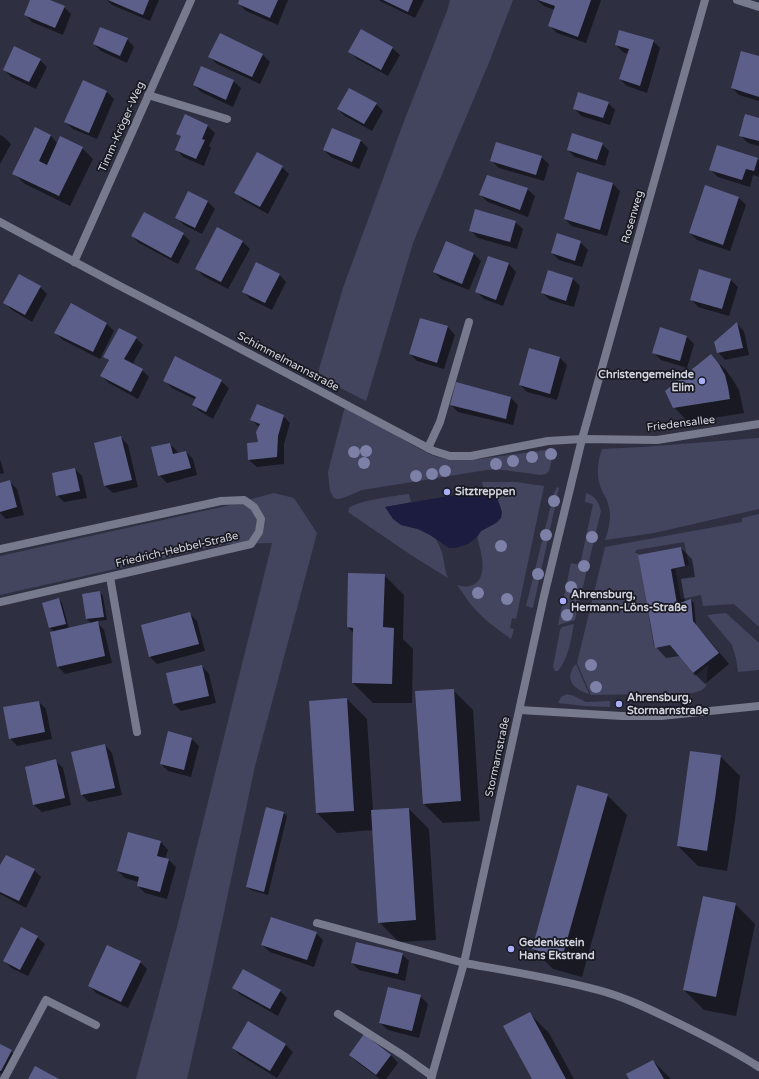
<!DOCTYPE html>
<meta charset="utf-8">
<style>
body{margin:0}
canvas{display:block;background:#2e2f41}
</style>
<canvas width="759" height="1079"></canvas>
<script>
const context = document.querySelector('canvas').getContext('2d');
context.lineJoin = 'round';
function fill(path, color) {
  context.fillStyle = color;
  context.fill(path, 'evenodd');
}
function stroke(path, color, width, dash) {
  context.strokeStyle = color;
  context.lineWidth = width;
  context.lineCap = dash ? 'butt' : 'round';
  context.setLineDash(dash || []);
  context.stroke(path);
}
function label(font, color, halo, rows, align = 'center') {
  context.font = font + ' "Varela Round",sans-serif';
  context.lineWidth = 3.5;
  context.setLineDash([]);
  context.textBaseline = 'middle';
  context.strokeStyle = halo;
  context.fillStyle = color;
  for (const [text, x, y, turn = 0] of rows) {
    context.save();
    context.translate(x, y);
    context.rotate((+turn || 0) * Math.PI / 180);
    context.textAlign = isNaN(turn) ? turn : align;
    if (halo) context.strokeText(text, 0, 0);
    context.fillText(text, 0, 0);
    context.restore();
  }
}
fill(new Path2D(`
 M450,0H513L488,65L413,243L366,401L317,376L343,288L403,124L447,11Z
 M346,407L420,449L434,456L447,459H480L545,450C549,451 552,451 553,455L549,471L546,474L541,475L496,469L487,470L362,490L343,498L338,499L334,498L330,491L328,472L344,410Z
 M759,438V509L654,533L605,540C608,532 610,523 610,515C610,510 608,504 607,500C606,497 603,494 602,491C596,477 597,463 602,449L642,447Z
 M482,482H516L544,486L516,619L512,618L510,628L514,629L511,639C498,629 484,620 474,608C467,601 463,592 457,585C461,586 465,587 470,586C490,581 481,551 477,537L481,531L496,523L502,512C498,499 496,496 484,490Z
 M557,487L559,488L533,608L526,606L554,493Z
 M274,493L294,498L317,533L255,766L213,964L187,1079H136L178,923L272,543L225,544L0,595V556L226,506Z
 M586,493C595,496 599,502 601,511L575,620L558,625L571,563L580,565L593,504L585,502Z
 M409,494L411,502L385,507L401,525L418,529L430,535L436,539L442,552L446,573L448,578L411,555L348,512L349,508C360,500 395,496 409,494Z
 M759,514V627L734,604L703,606L701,595L681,599L675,568L689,565L684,542L636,550L635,553H638L654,647L670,645L695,676L708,665L706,686L702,690L693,693L591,695L577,663L605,547L742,522V518Z
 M726,613L759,643V670L738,672L736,658L732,645L707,615Z
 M574,624C571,640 568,659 558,671H555L553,667L560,630L562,627Z
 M576,664L589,694C580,691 567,685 571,672C572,669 574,666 576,664Z
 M567,694L574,696L586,702L610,701V707L585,706L558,703L561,697Z`), '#43455f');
fill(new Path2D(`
 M484,490L493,495L498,500L502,512L501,518L496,523L481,531L477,537L468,544L456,548H449L430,535L418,529L401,525L393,519L385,507Z`), '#1c1c41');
fill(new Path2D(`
 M31,0H48L64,7L71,14L63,35L32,22L25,14Z
 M107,0H159L150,21L112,5Z
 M240,0H288L278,25L246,11L239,4Z
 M379,0H424L415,18L382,2Z
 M537,0H601L586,43L557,33L550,26L555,10L544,6Z
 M127,39L134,47L127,63L101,51L94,44Z
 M653,41L660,48L647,93L627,86L620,79L628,54L623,52L616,45Z
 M392,48L400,55L388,76L357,59L350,52Z
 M262,54L270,62L260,84L217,64L210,57Z
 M759,57V101L739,95L732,88Z
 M40,60L47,67L36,89L11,77L4,69Z
 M233,81L241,88L233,107L201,92L194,85Z
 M106,91L114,99L97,139L73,129L65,122Z
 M608,103L615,110L610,125L581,116L574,108Z
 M376,104L383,111L372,131L345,116L338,109Z
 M759,119V146L748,143L741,136Z
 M207,126L215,133L209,146L211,148L204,166L183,157L176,149L182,137L177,133Z
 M35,129L51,136L58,144L82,148L93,159L70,206L25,184L14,174Z
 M0,135L4,137L11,144L0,164Z
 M360,140L368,148L359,169L331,157L324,150Z
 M602,144L609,151L605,166L575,157L568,150Z
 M541,157L549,164L544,181L499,168L491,160Z
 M758,159L759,160V177L753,175L750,187L718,177L711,170Z
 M282,167L289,174L268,214L243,200L236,193Z
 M578,174L613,184L620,191L607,236L572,226L565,219Z
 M527,189L535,196L528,217L488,202L480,195Z
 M188,193L208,202L215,209L202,234L184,225L177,218Z
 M739,198L746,205L730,251L697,240L690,233Z
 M515,222L523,229L517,249L478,238L470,230Z
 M217,228L243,242L250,249L228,289L203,276L196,268Z
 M183,234L190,241L178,264L139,243L132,236Z
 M580,242L588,250L582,267L559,260L552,253Z
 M473,253L481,261L469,290L441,279L434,272Z
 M489,257L509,264L516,272L503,306L484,299L477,292Z
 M279,274L286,282L272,310L250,299L243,291Z
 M573,279L580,286L574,307L550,300L542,293Z
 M731,280L738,287L729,316L698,307L691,299Z
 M40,287L47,294L32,322L12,310L5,303Z
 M71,305L107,324L114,331L100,359L63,340L55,333Z
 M421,319L448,327L455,335L444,369L417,361L410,354Z
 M737,324L744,331L749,355L725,360L718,352Z
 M661,329L687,337L694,344L687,368L661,360L653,352Z
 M136,338L143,345L132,365L142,370L149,377L138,399L109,383L101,376L110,362L104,356Z
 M711,356L726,370L733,380L739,390L744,413L688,422L674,407Z
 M560,358L567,365L557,400L527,392L520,385Z
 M165,381H221L229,388L213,419L201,412L193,405L196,400L172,388Z
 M457,383L511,398L518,405L513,425L458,412L451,405Z
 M283,416L290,423L284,444V464L257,467L249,460L259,443V427L251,419Z
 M121,437L128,445L138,487L113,493L105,486Z
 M170,444L177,451L178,454L186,452L193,459L197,475L167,483L159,475Z
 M0,459L4,473L0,474Z
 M75,469L82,476L87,498L64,502L57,495L53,473Z
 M10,482L17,489L24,515L6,519L0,513V484Z
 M681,548L692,559L695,577L681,579L685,602L691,600L694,603L696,626L704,634L729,664L705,684L694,673L680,656L666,658L656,647L640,555Z
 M384,575L404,595L403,639L413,649L412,703H373L353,683L354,634L348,627Z
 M100,592L103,596L107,620L96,621L104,630L112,663L65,674L57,666L54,632L50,628L43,604L59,599L62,603L69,629L92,624L87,619Z
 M190,614L197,621L205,651L157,664L150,657Z
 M202,666L209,674L216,703L181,711L174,704L167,674Z
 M453,690L473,710L480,821L443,823L423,803Z
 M347,699L367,719L373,811L409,809L429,829L436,940L399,942L379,922L373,830L337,833L317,813Z
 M39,702L46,709L52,739L17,746L10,738Z
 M192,739L199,746L191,777L168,771L161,764Z
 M105,745L112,753L122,795L89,802L82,795L72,753Z
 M720,756L740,776L735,820L727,871L698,866L678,846Z
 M55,760L63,768L71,805L42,812L34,805Z
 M607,795L627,815L582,977L553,969L533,949Z
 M283,813L287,816L268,895L251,890L247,887Z
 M161,842L168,850L165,859L169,860L176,867L167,899L145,893L138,886L139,882L125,878L118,871Z
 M0,868L34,870L41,877L26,908L0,894Z
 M735,904L755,924L736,1016L704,1010L684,990Z
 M316,933L323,940L314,967L270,952L262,945Z
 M37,937L45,944L28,976L11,968L4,960Z
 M402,954L409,961L405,981L359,970L352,963Z
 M140,962L147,969L128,1008L96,993L89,985Z
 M233,988L280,991L287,998L278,1016L241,995Z
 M420,996L428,1004L419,1038L388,1030L380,1023Z
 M529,1013L549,1033L574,1079H533Z
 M249,1023L286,1045L293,1052L277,1078L240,1055L233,1048Z
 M0,1045L11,1051L19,1058L9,1078L0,1073Z
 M350,1055H391L398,1063L386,1079H380L357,1062Z
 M653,1061L671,1079H630Z`), '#0007');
fill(new Path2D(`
 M30,0H50L65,6L55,28L24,15Z
 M108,0H149L143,15Z
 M239,0H278L270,18L238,4Z
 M383,0H413L408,12Z
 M538,0H591L578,37L548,26L555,6Z
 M100,27L128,38L120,56L93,44Z
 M361,29L393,47L381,70L348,52Z
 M619,30L654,40L640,86L619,79L629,49L615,45Z
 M220,33L263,54L252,77L208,57Z
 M14,46L41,59L29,82L3,70Z
 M741,51L759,56V97L731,88Z
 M201,66L234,80L226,100L193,85Z
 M83,80L107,91L89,133L64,122Z
 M349,88L377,103L364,124L337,109Z
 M578,92L609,102L603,118L573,109Z
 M185,114L208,125L202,139L205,140L196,159L175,150L181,136L176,134Z
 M745,114L759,118V141L739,136Z
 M35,127L51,135L39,161L47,165L60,136L83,147L59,196L12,174Z
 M332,128L361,140L352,162L323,150Z
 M572,133L603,143L597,160L567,150Z
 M496,142L542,156L536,175L490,161Z
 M717,145L758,158L754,171L746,169L742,180L709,170Z
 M257,152L283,166L260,207L234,193Z
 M577,172L613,183L600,230L564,219Z
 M487,175L528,188L520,210L479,195Z
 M705,185L739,197L723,245L689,233Z
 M188,191L208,201L195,228L175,218Z
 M475,209L516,221L510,242L469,231Z
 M144,212L184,233L171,258L131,236Z
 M217,227L243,241L221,282L195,269Z
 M557,233L581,241L575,261L551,253Z
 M446,241L474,253L462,284L433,272Z
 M488,256L509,263L496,300L475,292Z
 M256,262L280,274L265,303L242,292Z
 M699,269L731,279L722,309L690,300Z
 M548,270L573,278L566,301L541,293Z
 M19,274L41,286L25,315L3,303Z
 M71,303L107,323L93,352L54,333Z
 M420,318L448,326L437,363L409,354Z
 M737,322L743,348L717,353L714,342Z
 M660,327L687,336L680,361L652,353Z
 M119,328L137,337L124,359L143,369L131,392L100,376L109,360L103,357Z
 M529,348L560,357L550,394L519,385Z
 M711,354L719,364L725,375L728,387L730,399L673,408L665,391Z
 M175,356L222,380L206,412L192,405L196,397L163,381Z
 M456,382L511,397L506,419L450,405Z
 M257,404L284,415L278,436L277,457L248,460L247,443L258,442L256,432L260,424L250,420Z
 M121,436L132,480L104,486L94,443Z
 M170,443L173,454L186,451L191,468L158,476L151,447Z
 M75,468L80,491L56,496L52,473Z
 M10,480L17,507L0,512V483Z
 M681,547L685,566L671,569L677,604L691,599L693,621L719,653L693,673L670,645L655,648L638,555Z
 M348,573L385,574L383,627L394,628L392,684L352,683L353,628L347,627Z
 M100,591L104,617L86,619L82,594Z
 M59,598L66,624L49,628L42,603Z
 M190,612L199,644L149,657L141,625Z
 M98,621L105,656L57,667L50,632Z
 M202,665L209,696L173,704L166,673Z
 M454,689L461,801L423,804L415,691Z
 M347,698L354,811L316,813L309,701Z
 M39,701L45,732L9,739L3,707Z
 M168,731L192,738L184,770L160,764Z
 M105,744L115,788L81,795L71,752Z
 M690,751L721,755L715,799L707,851L677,846Z
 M56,759L65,798L33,805L25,767Z
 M577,785L608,794L562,958L532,949Z
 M266,807L284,812L264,892L246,887Z
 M409,808L416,920L378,923L371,810Z
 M128,832L161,841L157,856L169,859L160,892L137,886L139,877L117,871Z
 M6,855L35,869L19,901L0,892V865Z
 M703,896L736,903L716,997L683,990Z
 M271,917L317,932L307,960L261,945Z
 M21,927L38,936L20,970L3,961Z
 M356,942L403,953L398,974L351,963Z
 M107,945L141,961L121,1002L88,986Z
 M243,969L281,990L270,1009L232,988Z
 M388,987L421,995L412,1031L379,1023Z
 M530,1012L553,1055L566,1079H532L503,1026Z
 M248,1021L286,1044L270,1071L232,1048Z
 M364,1034L391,1055L376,1075L349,1055Z
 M0,1044L12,1050L1,1071H0Z
 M653,1060L664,1079H629L626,1074Z
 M35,1066L59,1079H28Z`), '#5c5f8a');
stroke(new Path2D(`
 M148,95L227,119
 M428,448L440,422L469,322
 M110,577L137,732
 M317,923L464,963
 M338,1014L404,1056L432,1076
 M4,1079L46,1000L96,1025`), '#77798d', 8);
stroke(new Path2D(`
 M737,0L759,7
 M0,222L118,285L201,328L428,448L434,451L450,456H471L548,441L582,439L657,440L759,424
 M74,262L191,0
 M0,549L221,501L244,500L254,507L261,519L259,532L251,544L0,602
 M520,710L622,716H661L759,706
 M464,963C509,971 554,978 598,990C625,997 649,1009 674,1021C703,1035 732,1050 759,1067`), '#77798d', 8);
stroke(new Path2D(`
 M431,1079L464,963L544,596L582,439L705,0`), '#77798d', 8);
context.fillStyle = '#7d80a7';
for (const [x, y] of [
 [366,451],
 [354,452],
 [551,454],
 [532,457],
 [513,461],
 [364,463],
 [496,464],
 [445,471],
 [432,474],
 [416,476],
 [554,501],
 [546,535],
 [592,537],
 [501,546],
 [584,566],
 [538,574],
 [571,587],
 [478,593],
 [507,599],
 [567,615],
 [591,665],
 [596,687]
]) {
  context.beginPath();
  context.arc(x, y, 6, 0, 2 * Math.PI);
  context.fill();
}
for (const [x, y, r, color] of [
 [702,381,4,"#abaffb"],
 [447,492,4,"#abaffb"],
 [563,601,4,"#abaffb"],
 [619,704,4,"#abaffb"],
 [511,949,4,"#abaffb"]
]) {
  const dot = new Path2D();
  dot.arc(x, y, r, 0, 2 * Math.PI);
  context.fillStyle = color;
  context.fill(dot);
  stroke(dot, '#171820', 1.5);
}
label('11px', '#d2d4df', '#171820', [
 ["Timm-Kröger-Weg",122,127,-66],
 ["Rosenweg",633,217,-74],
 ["Schimmelmannstraße",288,362,28],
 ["Friedensallee",681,424,-7],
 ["Friedrich-Hebbel-Straße",177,550,-13],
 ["Stormarnstraße",498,757,-78]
]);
label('bold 11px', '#d2d4df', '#171820', [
 ["Christengemeinde",694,375,"right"],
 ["Elim",694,388,"right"],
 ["Sitztreppen",455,492],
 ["Ahrensburg,",571,595],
 ["Hermann-Löns-Straße",571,608],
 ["Ahrensburg,",627,698],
 ["Stormarnstraße",627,711],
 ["Gedenkstein",519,943],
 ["Hans Ekstrand",519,956]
], 'left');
</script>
